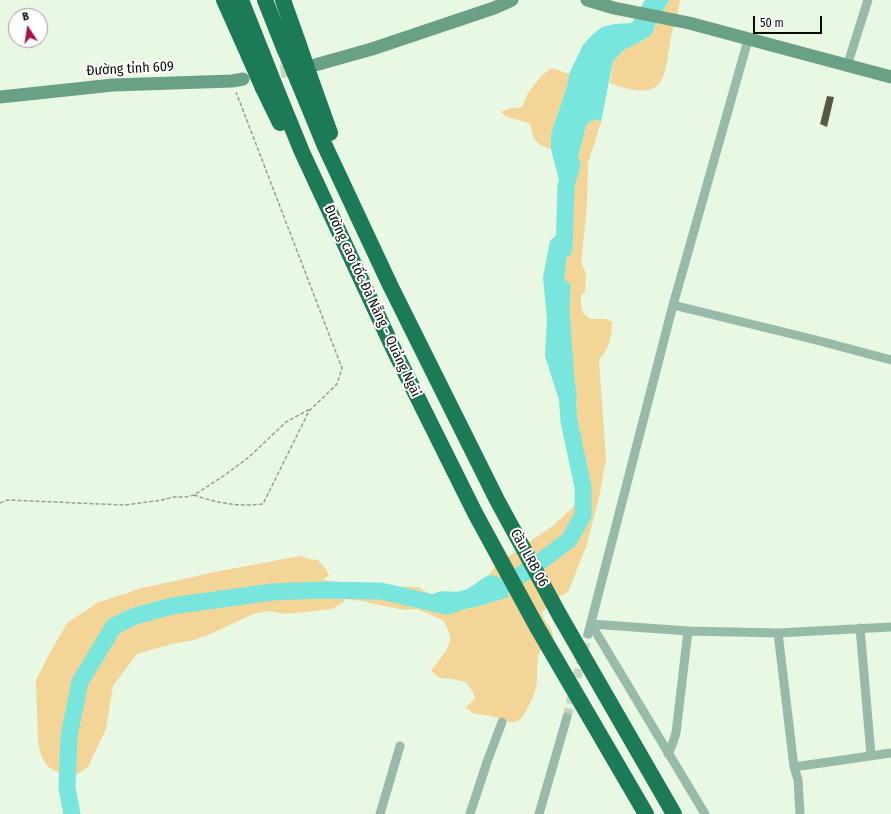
<!DOCTYPE html>
<meta charset="utf-8">
<style>
body{margin:0}
#map{position:relative;width:891px;height:814px;overflow:hidden;background:#e8f8e2;font-family:"Fira Sans Condensed",sans-serif}
canvas{display:block}
.north{position:absolute;left:8px;top:8px;width:40px;height:40px;box-sizing:border-box;background:#fff;border:1px solid #9c9e9c;border-radius:50%;rotate:348deg;font-size:11px;font-weight:700;line-height:16px;text-align:center;color:#080d07}
.north::after{content:'';display:block;margin:auto;width:14px;height:18px;background:#a8154e;clip-path:polygon(50% 0,100% 100%,50% 72%,0 100%)}
.scale{position:absolute;left:753px;top:16px;width:69px;height:18px;box-sizing:border-box;border:2px solid #080d07;border-top:0;padding-left:5px;font-size:12px;line-height:14px;white-space:nowrap;color:#080d07;-webkit-text-stroke:3px #fff;paint-order:stroke}
</style>
<div id="map">
<canvas width="891" height="814"></canvas>
<div class="north">B</div>
<div class="scale">50 m</div>
</div>
<script>
const context = document.querySelector('canvas').getContext('2d');
context.lineJoin = 'round';
function fill(path, color) {
  context.fillStyle = color;
  context.fill(path, 'evenodd');
}
function stroke(path, color, width, dash) {
  context.strokeStyle = color;
  context.lineWidth = width;
  context.lineCap = dash ? 'butt' : 'round';
  context.setLineDash(dash || []);
  context.stroke(path);
}
function label(font, color, halo, rows, align = 'center') {
  context.font = font + ' "Fira Sans Condensed",sans-serif';
  context.lineWidth = 4;
  context.setLineDash([]);
  context.textBaseline = 'middle';
  context.strokeStyle = halo;
  context.fillStyle = color;
  for (const [text, x, y, turn = 0] of rows) {
    context.save();
    context.translate(x, y);
    context.rotate((+turn || 0) * Math.PI / 180);
    context.textAlign = isNaN(turn) ? turn : align;
    if (halo) context.strokeText(text, 0, 0);
    context.fillText(text, 0, 0);
    context.restore();
  }
}
fill(new Path2D(`
 M669,0H680C678,14 672,28 670,42C668,54 667,70 661,81C651,98 624,88 610,83L613,61L624,50L649,37L653,32L655,25Z
 M552,68L569,74L567,86L551,134V149C531,143 536,139 529,123L507,117L501,112L507,109L522,107L528,93L542,75Z
 M597,119L601,122L588,163L587,205L581,263L586,273L585,291L581,296V305L583,313L590,319H606L612,322C612,337 609,349 599,360L606,459L599,498L586,547L568,592L559,597L542,612C543,623 557,630 552,641C531,648 540,671 536,687C535,693 524,719 518,721C510,724 502,719 494,717C489,715 478,715 473,713C471,712 468,709 466,707L475,699L473,692L466,682L452,679L440,678L431,671L446,651L451,638L445,623L441,619L417,609L404,610L389,607L362,601L345,599L344,602L332,609L286,614L268,611L253,614L208,635L194,640L171,644L137,654L113,686L106,729L88,767L72,778L68,779L47,766L41,755L38,742L36,680L51,651L67,623L97,603L142,588L220,571L300,556L309,559L318,560L326,569L329,575L323,580L375,586L418,587L428,593L430,600L468,609L494,601L497,577L489,575L496,565L554,525L575,505L583,487L587,501L579,442L575,382L560,333L572,181L586,126L590,122Z`), '#f3d598');
fill(new Path2D(`
 M645,0H669L655,25L653,32L649,37L624,50L613,61L601,122L597,119L590,122L586,126L572,181L566,186L560,184L551,149V134L567,86L569,74L583,45L592,35L602,27L615,24L632,23Z
 M569,225L560,333L575,382L577,400L568,410L563,408L558,397L545,356L547,319L543,277L550,241L565,227Z
 M489,575L497,576L509,597C491,602 460,615 442,608C437,606 433,602 429,599C437,586 450,594 461,591C472,589 479,579 489,575Z`), '#78e6dd');
stroke(new Path2D(`
 M564,249L566,186L572,164
 M482,595L497,590L533,567L569,540L583,515V487L569,421L561,311L562,288
 M72,814L67,788L69,736L80,682L114,626L135,616L172,606L272,592L321,590L381,591L446,606L457,603`), '#78e6dd', 17);
fill(new Path2D(`
 M827,96L834,97L827,127L820,124Z`), '#585944');
stroke(new Path2D(`
 M567,717L588,634`), '#c6d5c1', 9, [9, 4.5]);
stroke(new Path2D(`
 M262,75L301,68`), '#c6d5c1', 13, [13, 6]);
stroke(new Path2D(`
 M194,495C217,503 238,507 263,504L309,411L337,384L342,368L236,92
 M0,503L8,500L125,505L162,500L173,497H186L194,495L225,475L249,457L286,422L310,409`), '#96a292', 1.5, [4, 2]);
stroke(new Path2D(`
 M847,66L868,0
 M673,305L816,340L891,360
 M591,624L688,631L778,633L891,627
 M591,624L705,814
 M860,628L871,755
 M778,633L794,767L798,780L800,814
 M588,634L673,305L748,40
 M668,754L672,745L676,733L688,631
 M794,767L891,753
 M380,814L400,746
 M470,814L487,762L502,722
 M539,814L567,717`), '#98bba9', 9);
stroke(new Path2D(`
 M587,0L614,8L689,23L891,77
 M315,65L372,49L494,8L512,0
 M0,97L113,85L232,81L243,79`), '#6aa085', 13);
stroke(new Path2D(`
 M224,0L249,56
 M241,0L262,53
 M265,0L284,48
 M283,0L299,45
 M310,77L330,133
 M298,81L324,144L390,285L497,500L560,616L674,814
 M275,86L302,152L393,348L475,513L537,627L646,814
 M263,88L280,123`), '#1d7a56', 16);
stroke(new Path2D(`
 M299,45L310,77
 M284,48L298,81
 M262,53L275,86
 M249,56L263,88`), '#1d7a56', 16);
label('14px', '#080d07', '#fff', [
 ["Đường tỉnh 609",130,69,-3],
 ["Đường cao tốc Đà Nẵng - Quảng Ngãi",372,301,65],
 ["Cầu LRB 06",529,558,61]
]);
</script>
